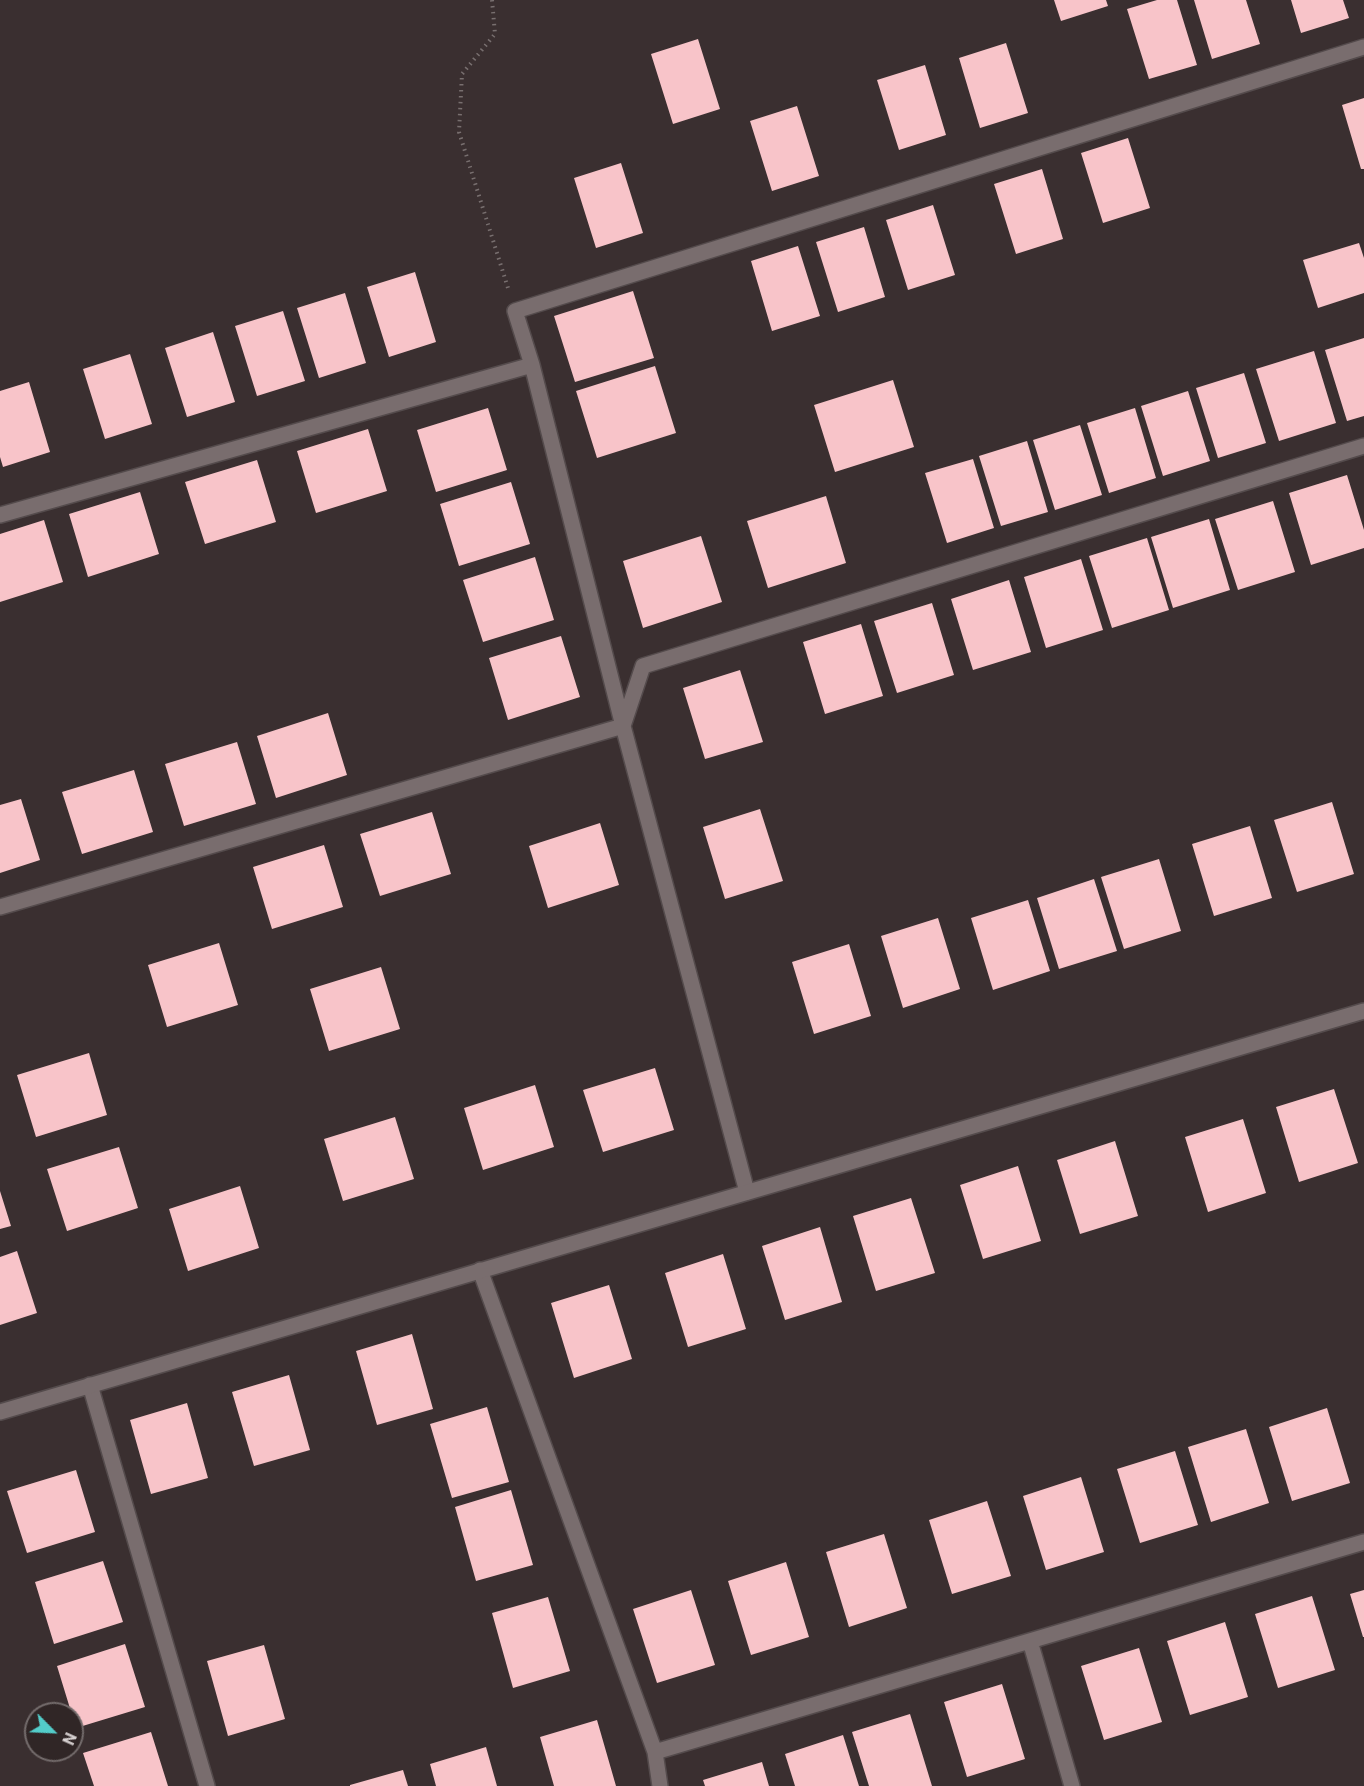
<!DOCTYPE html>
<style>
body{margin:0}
#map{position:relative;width:1364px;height:1786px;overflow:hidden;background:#3a2f30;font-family:Roboto,sans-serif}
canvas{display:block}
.north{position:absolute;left:24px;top:1702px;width:60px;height:60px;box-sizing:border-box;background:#302626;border:2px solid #736b6b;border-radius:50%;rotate:114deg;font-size:16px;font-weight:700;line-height:24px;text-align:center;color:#d8d2d2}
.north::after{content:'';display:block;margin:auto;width:21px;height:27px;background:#53cdca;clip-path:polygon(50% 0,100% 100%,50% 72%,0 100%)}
</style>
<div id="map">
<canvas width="1364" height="1786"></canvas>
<div class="north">N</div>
</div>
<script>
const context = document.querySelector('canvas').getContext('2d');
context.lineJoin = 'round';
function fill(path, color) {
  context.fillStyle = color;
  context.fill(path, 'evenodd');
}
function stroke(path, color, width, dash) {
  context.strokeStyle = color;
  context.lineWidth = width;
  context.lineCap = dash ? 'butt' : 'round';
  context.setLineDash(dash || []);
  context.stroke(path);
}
fill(new Path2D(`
 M1054,0H1106L1108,6L1061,21Z
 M1157,0H1177L1197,65L1149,79L1127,9Z
 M1194,0H1246L1260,44L1212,59Z
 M1291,0H1343L1349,18L1301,33Z
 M698,39L720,109L673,124L651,54Z
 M1006,43L1028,113L980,128L959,58Z
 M925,65L946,135L899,150L877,80Z
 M1364,98V169H1361L1342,105Z
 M797,106L819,176L772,191L750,121Z
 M1128,138L1150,208L1103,223L1081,153Z
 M621,163L643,233L596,248L574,178Z
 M1042,169L1063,239L1016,254L994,184Z
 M933,205L955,275L908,290L886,220Z
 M864,227L885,297L838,312L816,242Z
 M1359,243L1364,258V293L1318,308L1303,260Z
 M798,246L820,316L772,331L751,261Z
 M415,272L436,342L389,357L367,287Z
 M633,291L654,358L575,382L554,316Z
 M345,293L366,363L319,378L297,308Z
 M283,311L305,381L257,396L235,326Z
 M213,332L235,402L187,417L165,348Z
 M1364,338V416L1347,421L1325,350Z
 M1314,351L1336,423L1279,441L1256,369Z
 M130,354L152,424L105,439L83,369Z
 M655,366L676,433L597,458L576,391Z
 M1244,373L1266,443L1218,458L1196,388Z
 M893,380L914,447L835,472L814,405Z
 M29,382L50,452L3,467L0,457V391Z
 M1188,391L1210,461L1163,476L1141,406Z
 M488,408L507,470L436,492L417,430Z
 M1135,408L1156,478L1109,493L1087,423Z
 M1080,425L1102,495L1055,510L1033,440Z
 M368,429L387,491L316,513L297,451Z
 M1027,441L1048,512L1001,526L979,456Z
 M973,459L994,528L947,543L925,473Z
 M257,460L276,522L205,544L185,482Z
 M1347,475L1364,530V548L1311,565L1289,493Z
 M511,482L530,544L459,566L440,504Z
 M140,492L159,554L88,577L69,514Z
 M826,496L846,563L768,588L747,521Z
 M1273,501L1295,572L1238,590L1215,519Z
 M1209,519L1230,590L1173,608L1151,537Z
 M44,520L63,582L0,602V534Z
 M701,536L722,602L643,628L623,561Z
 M1147,538L1169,610L1112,628L1089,556Z
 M535,557L554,620L483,642L463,580Z
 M1081,559L1103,630L1046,648L1024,577Z
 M1009,580L1031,652L973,670L951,599Z
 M932,603L954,675L897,693L874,621Z
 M861,624L883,696L825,714L803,642Z
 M561,636L580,697L508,720L489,658Z
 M740,670L763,742L705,759L683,688Z
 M328,713L347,775L276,798L257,736Z
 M237,742L256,804L184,826L165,764Z
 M134,770L153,832L82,854L62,792Z
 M21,799L40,860L0,873V805Z
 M1332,802L1354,874L1297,892L1274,820Z
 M760,809L783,881L725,899L703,827Z
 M432,812L451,874L380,896L360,834Z
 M600,823L619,885L548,908L529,846Z
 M1250,826L1272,898L1214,916L1192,844Z
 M324,845L343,907L272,929L253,867Z
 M1159,859L1181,931L1124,949L1101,877Z
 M1094,879L1117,951L1059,969L1037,898Z
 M1028,900L1050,971L993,990L971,918Z
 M938,918L960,989L903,1008L881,936Z
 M219,943L238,1005L167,1027L148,965Z
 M849,944L871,1016L814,1034L792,962Z
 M381,967L400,1029L329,1051L310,989Z
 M89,1053L107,1115L36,1137L17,1075Z
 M655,1068L674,1130L603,1152L583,1090Z
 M535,1085L554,1147L483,1170L464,1108Z
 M1334,1089L1358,1163L1299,1182L1276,1107Z
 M395,1117L414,1179L343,1201L324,1139Z
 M1243,1119L1266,1193L1208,1212L1185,1137Z
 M1115,1141L1138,1216L1080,1234L1057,1160Z
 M119,1147L138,1208L67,1231L47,1169Z
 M1018,1166L1041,1241L983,1259L960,1185Z
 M240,1186L259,1248L188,1271L169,1209Z
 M0,1191L11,1226L0,1229Z
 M911,1198L935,1273L876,1291L853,1216Z
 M820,1227L842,1302L785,1320L762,1246Z
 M17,1251L37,1313L0,1325V1257Z
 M723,1254L746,1329L688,1347L665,1273Z
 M609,1285L632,1359L574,1378L551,1303Z
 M412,1334L433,1409L377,1425L356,1351Z
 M289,1375L310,1450L254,1466L232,1392Z
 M187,1403L208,1478L151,1494L130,1420Z
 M487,1407L509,1482L452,1498L430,1424Z
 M1327,1408L1350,1483L1292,1501L1269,1427Z
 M1246,1429L1269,1503L1211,1522L1188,1447Z
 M1175,1451L1198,1525L1140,1543L1117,1469Z
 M76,1470L95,1532L27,1553L7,1491Z
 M1081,1477L1104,1552L1046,1570L1023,1496Z
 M511,1490L533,1565L476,1581L455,1507Z
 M987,1501L1011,1576L952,1594L929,1520Z
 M884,1534L907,1608L849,1627L826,1552Z
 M103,1561L123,1622L54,1644L35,1582Z
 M786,1562L809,1637L751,1655L728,1581Z
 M691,1590L715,1665L657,1683L633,1609Z
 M1364,1590V1637H1363L1350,1594Z
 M1312,1596L1335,1670L1278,1688L1255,1614Z
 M548,1597L570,1671L513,1688L492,1613Z
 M1225,1622L1248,1697L1190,1715L1167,1641Z
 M125,1644L145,1707L76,1728L57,1666Z
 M264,1645L285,1719L228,1736L207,1661Z
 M1139,1648L1162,1722L1104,1740L1081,1666Z
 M1002,1684L1025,1759L967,1777L944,1702Z
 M910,1714L932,1786H869L852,1732Z
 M597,1720L616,1786H554L540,1737Z
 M151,1732L168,1786H94L83,1753Z
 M843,1735L859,1786H795L785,1754Z
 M486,1747L497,1786H436L430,1764Z
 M762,1762L769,1786H705L703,1780Z
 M403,1770L408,1786H350V1785Z`), '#f8c4c9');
const minor = new Path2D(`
 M0,515L532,365
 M0,907L623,726L643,666L1364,446
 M747,1192L623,726L532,365L515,311L1364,47
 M480,1270L655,1752L660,1786
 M90,1385L207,1786
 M1030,1641L1072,1786
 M655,1752L1364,1542`);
const secondary = new Path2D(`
 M0,1412L1364,1011`);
stroke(minor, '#544b4c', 18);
stroke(secondary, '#544b4c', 18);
stroke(new Path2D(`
 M492,0L495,34L462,74L459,132L508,288`), '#786f6f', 4, [1.5, 4.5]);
stroke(minor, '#796d6e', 15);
stroke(secondary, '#796d6e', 15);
</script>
